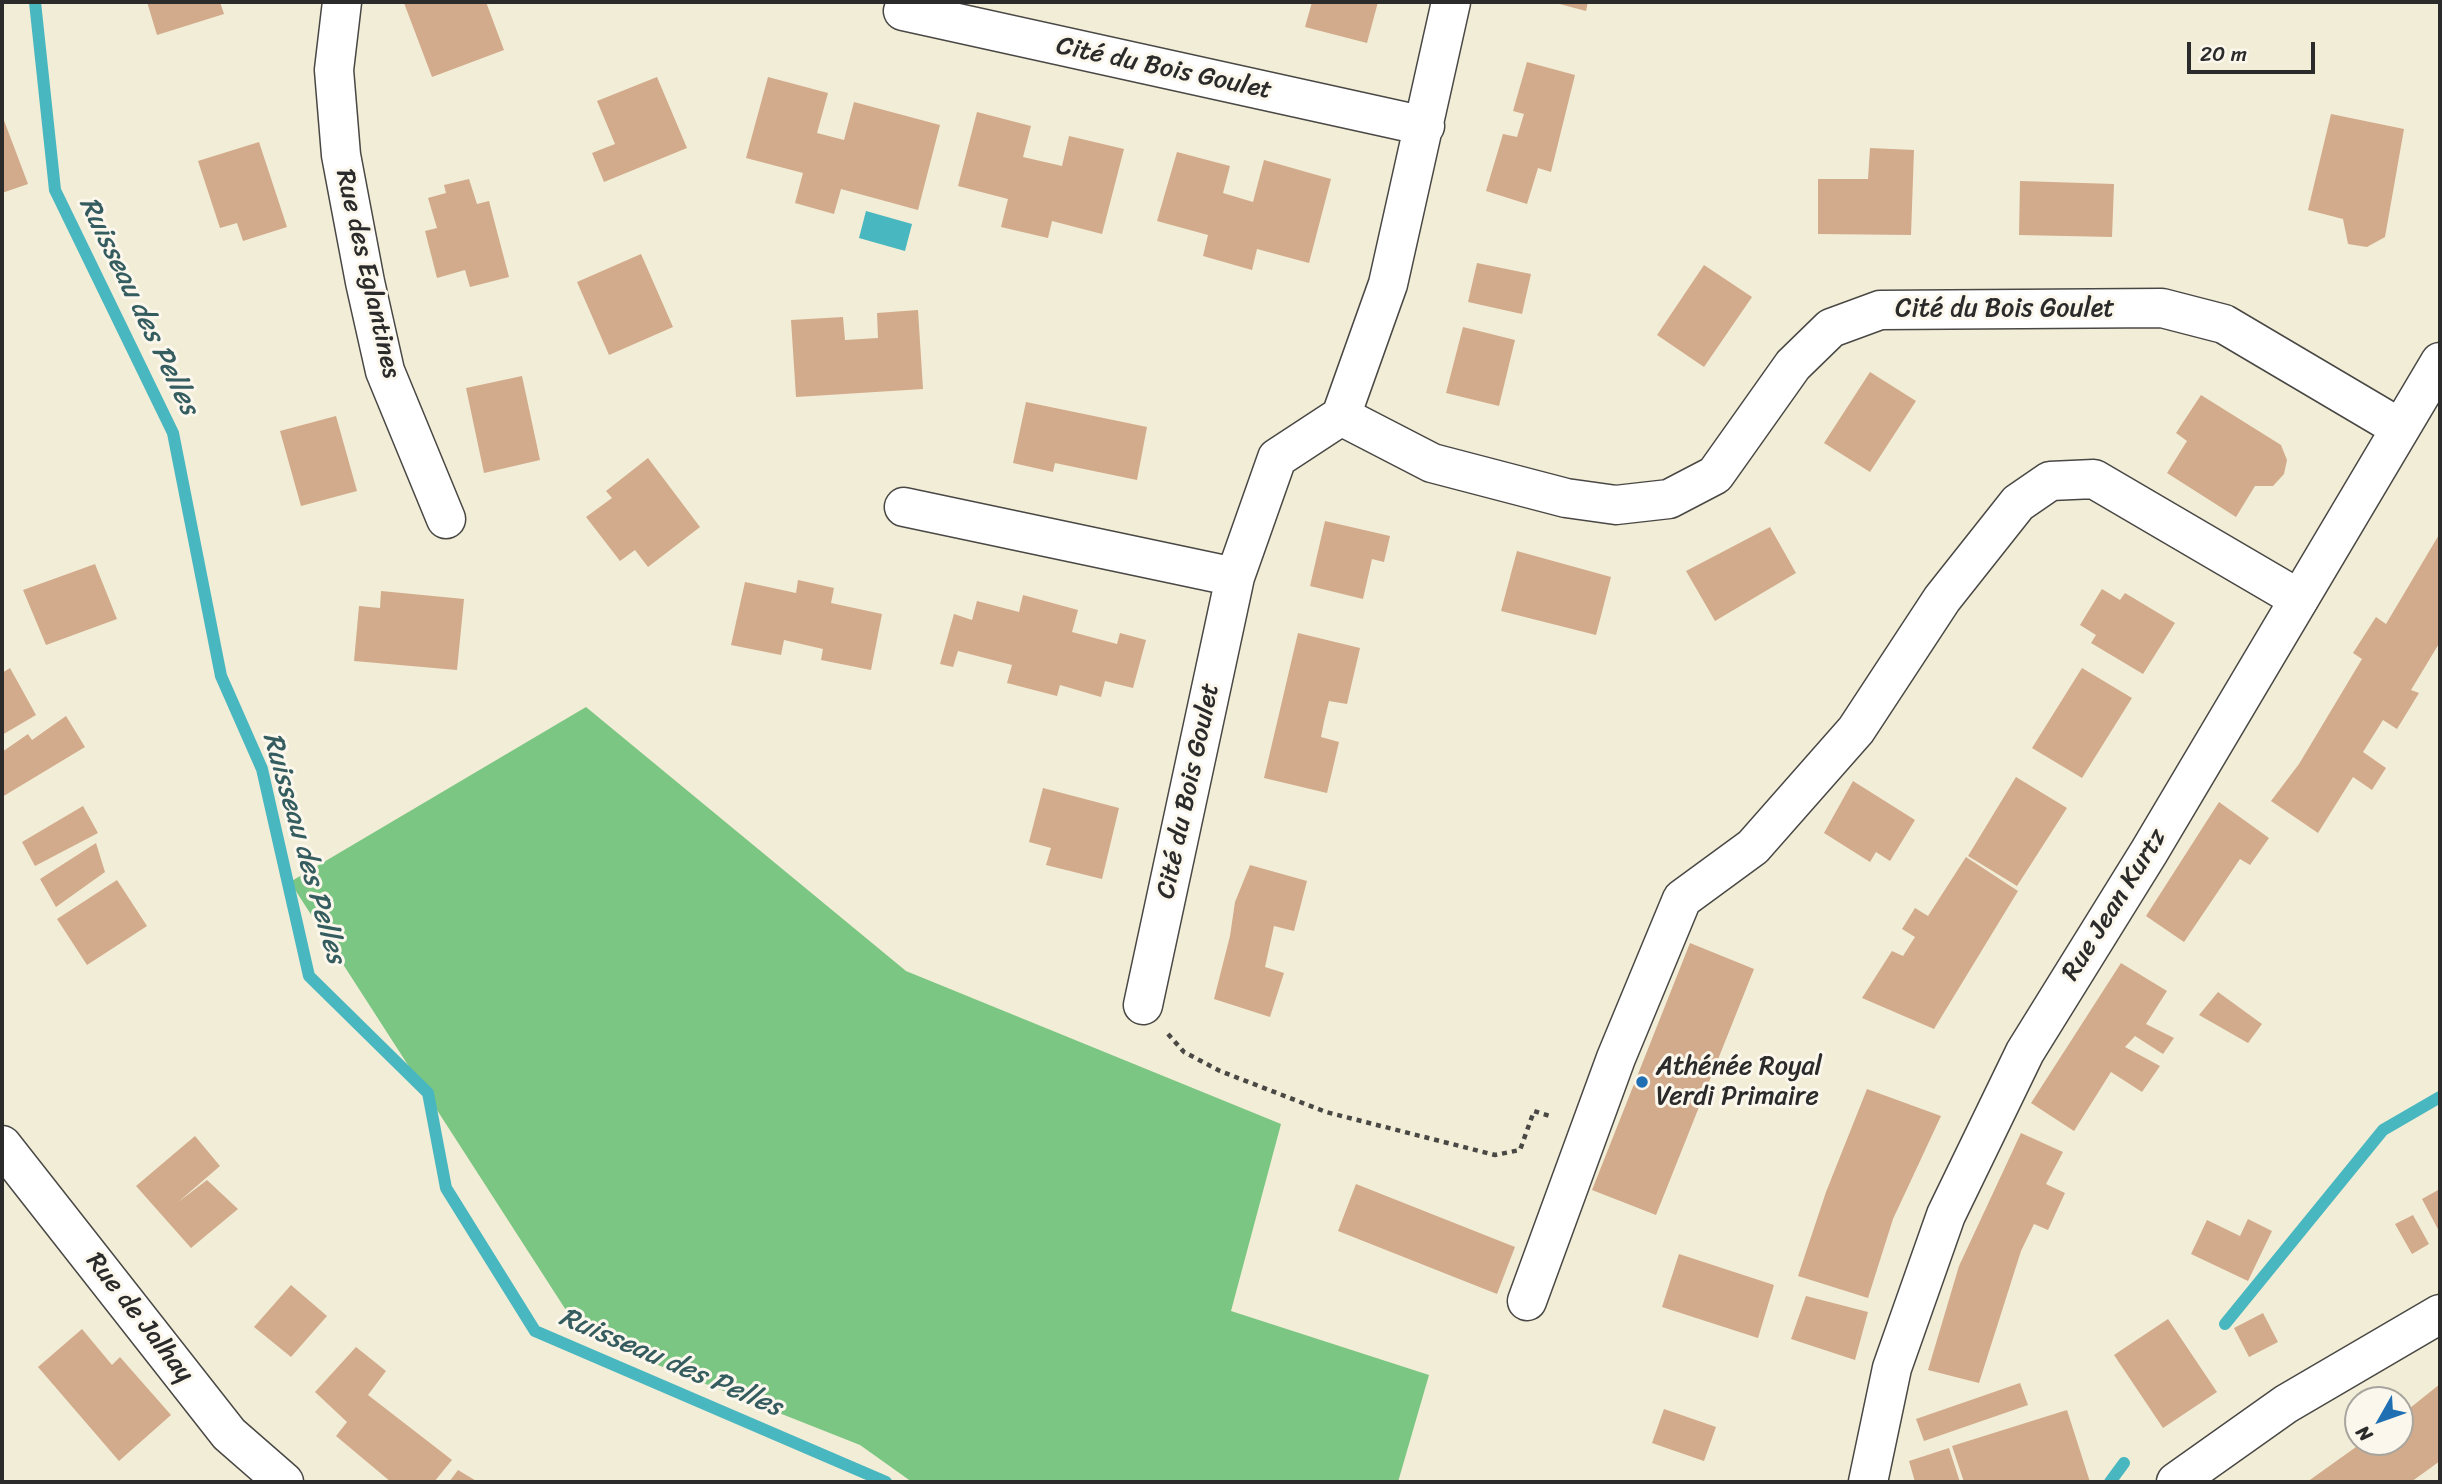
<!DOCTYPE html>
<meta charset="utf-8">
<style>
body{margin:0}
#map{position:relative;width:2442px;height:1484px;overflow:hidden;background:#f2edd6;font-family:Sriracha,sans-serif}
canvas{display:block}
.frame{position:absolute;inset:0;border:4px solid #2b2b2b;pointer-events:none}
.north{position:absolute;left:2344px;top:1386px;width:70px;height:70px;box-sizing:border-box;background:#fbf7ec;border:2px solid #a8a59f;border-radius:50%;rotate:230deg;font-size:19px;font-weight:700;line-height:28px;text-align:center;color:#2b2b2b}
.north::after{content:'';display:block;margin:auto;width:24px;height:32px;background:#1f6fb2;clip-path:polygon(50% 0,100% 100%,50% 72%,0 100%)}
.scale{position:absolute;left:2187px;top:42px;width:128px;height:32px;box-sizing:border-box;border:4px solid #2b2b2b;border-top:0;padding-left:9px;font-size:21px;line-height:24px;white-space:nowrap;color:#2b2b2b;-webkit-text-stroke:5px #fbf7ec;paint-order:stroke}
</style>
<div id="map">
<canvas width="2442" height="1484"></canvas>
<div class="frame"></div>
<div class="north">N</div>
<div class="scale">20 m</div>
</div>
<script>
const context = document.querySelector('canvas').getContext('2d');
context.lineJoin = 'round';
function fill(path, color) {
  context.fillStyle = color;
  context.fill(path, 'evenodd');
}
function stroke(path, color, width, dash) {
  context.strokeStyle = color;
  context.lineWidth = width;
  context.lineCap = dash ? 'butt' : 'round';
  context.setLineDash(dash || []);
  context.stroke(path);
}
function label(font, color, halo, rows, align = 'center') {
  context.font = font + ' Sriracha,sans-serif';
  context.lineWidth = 6;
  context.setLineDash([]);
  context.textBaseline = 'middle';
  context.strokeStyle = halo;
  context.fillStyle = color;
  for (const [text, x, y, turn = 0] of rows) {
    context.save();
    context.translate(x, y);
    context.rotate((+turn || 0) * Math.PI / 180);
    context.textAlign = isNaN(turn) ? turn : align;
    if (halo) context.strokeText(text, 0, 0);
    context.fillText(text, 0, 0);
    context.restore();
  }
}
fill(new Path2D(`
 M586,707L906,971L1281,1124L1231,1311L1429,1375L1398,1482H912L860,1445L582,1335L290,882Z`), '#7cc684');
fill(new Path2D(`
 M866,211L912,224L905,251L859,238Z`), '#48b7c0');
stroke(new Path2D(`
 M35,2L55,190L173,433L221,676L262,769L309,976L428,1093L446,1188L535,1331L886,1482
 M2225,1324L2383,1130L2440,1097
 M2110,1482L2124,1463`), '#48b7c0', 12);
fill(new Path2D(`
 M147,2H220L224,14L157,35Z
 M408,2H486L504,50L432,77L404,3Z
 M1312,2H1378L1367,43L1305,27Z
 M1552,2H1588L1586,11Z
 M1527,62L1575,75L1551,172L1538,168L1527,204L1486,191L1503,134L1517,137L1524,114L1513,111Z
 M657,77L687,148L604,182L592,153L615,144L597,101Z
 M768,77L828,93L817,133L844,140L854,102L940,125L918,210L841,189L834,214L795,203L803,173L746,158Z
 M977,112L1031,126L1023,157L1062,166L1069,136L1124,149L1102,234L1052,221L1048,238L1001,227L1008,199L958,186Z
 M2331,114L2404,129L2385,237L2367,247L2348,244L2343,219L2308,210Z
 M2,115L28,184L2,193Z
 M259,142L287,227L243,241L237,223L220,228L198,161Z
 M1870,148L1914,150L1911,235L1818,234V179H1868Z
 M1177,152L1230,166L1223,193L1253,202L1264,160L1331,179L1309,263L1257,249L1252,270L1203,256L1208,235L1157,221Z
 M469,179L477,204L489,201L509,277L470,287L465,270L437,278L425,231L437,228L428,198L446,193L444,185Z
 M2020,181L2114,184L2112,237L2019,235Z
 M641,254L673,327L609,355L577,282Z
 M1477,263L1531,274L1522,314L1468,302Z
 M1704,265L1752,297L1704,367L1657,335Z
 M918,310L923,389L796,397L791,320L843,317L845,340L878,338L877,313Z
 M1463,327L1515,340L1499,406L1446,393Z
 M1870,372L1916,401L1870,472L1824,443Z
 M522,376L540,460L484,473L466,388Z
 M2201,395L2281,445L2287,460L2284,474L2273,486H2255L2236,517L2167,473L2187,441L2176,433Z
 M1026,402L1147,427L1137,480L1055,463L1053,472L1013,463Z
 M336,416L357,491L301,506L280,431Z
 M648,458L700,527L648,567L635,550L620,561L586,517L612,498L606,491Z
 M1325,521L1390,536L1384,562L1372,559L1363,599L1310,586Z
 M1770,527L1796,573L1715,621L1686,571Z
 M2440,533V642L2411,690L2419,693L2397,729L2383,720L2363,752L2386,768L2372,790L2353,777L2318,833L2271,801L2299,764L2362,659L2353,653L2376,617L2386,624Z
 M1517,551L1611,577L1596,635L1501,611Z
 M95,564L117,619L46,645L23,590Z
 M798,580L834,588L831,603L882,614L871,670L821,660L823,649L784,640L781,655L731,645L745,582L796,593Z
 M2102,589L2120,600L2125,593L2175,623L2143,674L2091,643L2096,635L2080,625Z
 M381,591L464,599L457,670L354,661L359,606L380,608Z
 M1023,595L1078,610L1072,632L1117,644L1120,633L1146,640L1133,688L1105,681L1101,697L1060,685L1057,696L1007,683L1012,665L958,651L953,667L940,664L954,614L972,620L977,601L1019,612Z
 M1298,633L1360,648L1347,704L1329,701L1324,722L1321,737L1339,742L1327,793L1264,778Z
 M10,668L36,715L2,735V673Z
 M2082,668L2132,698L2082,778L2032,748Z
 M66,716L85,747L2,797V752L28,734L32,740Z
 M2016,777L2067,808L2017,886L1968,856Z
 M1853,781L1915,820L1890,861L1876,852L1870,862L1824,833Z
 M1043,788L1119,808L1102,879L1046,865L1051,848L1029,842Z
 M2219,802L2269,838L2250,865L2240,859L2184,942L2146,916Z
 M83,806L98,833L35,866L22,842Z
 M96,843L105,872L56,907L40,879Z
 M1966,857L2018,891L1934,1029L1862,998L1892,951L1903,956L1915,937L1902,929L1915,908L1928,916Z
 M1250,865L1307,881L1294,931L1274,926L1265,967L1284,973L1270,1017L1214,999L1230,936L1235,902Z
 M117,880L147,926L87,965L57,919Z
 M1690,943L1754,969L1656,1215L1592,1190Z
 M2121,963L2167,991L2146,1024L2174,1038L2163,1054L2135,1036L2125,1047L2160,1066L2142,1092L2111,1072L2074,1131L2031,1103Z
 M2218,992L2262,1024L2248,1043L2199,1015Z
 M1867,1089L1941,1116L1893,1219L1868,1298L1798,1276L1826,1192Z
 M2021,1133L2063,1152L2046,1184L2065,1193L2048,1230L2034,1224L2021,1251L1979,1383L1928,1370L1959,1266Z
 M195,1136L220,1166L177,1203L207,1180L238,1209L191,1248L136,1186Z
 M1356,1184L1515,1247L1497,1294L1338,1231Z
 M2440,1189V1233L2422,1199Z
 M2413,1215L2429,1244L2412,1254L2395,1224Z
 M2248,1219L2272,1231L2248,1281L2191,1254L2207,1220L2240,1236Z
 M1679,1254L1774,1285L1758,1338L1662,1307Z
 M291,1285L327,1316L291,1357L254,1327Z
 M1806,1296L1868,1312L1855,1360L1791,1339Z
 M2263,1313L2278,1342L2249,1357L2234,1328Z
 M2168,1319L2217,1392L2163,1428L2114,1355Z
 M82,1329L112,1365L120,1357L171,1415L119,1461L38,1367Z
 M356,1347L386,1371L368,1395L452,1460L434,1482H391L336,1436L347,1422L315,1392Z
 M2020,1383L2028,1405L1924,1441L1916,1419Z
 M2440,1384V1461L2411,1482H2307L2363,1442H2400V1416Z
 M1664,1409L1716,1427L1704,1461L1652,1443Z
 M2067,1410L2090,1482H1964L1952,1446Z
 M1949,1448L1960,1482H1915L1909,1461Z
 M458,1470L478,1482H449Z`), '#d2ab8c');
const minor = new Path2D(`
 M342,2L334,70L341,155L365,282L385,371L446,519
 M1451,2L1388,284L1341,416L1432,463L1566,498L1616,505L1669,499L1715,475L1793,365L1831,328L1880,310L2162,308L2224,324L2400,428
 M903,11L1425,126
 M904,507L1235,577
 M1143,1005L1235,577L1277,458L1341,416
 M1527,1301L1616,1058L1682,899L1753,847L1856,730L1942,599L2018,503L2050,481L2094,479L2299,599
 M2176,1482L2286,1404L2440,1314`);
const major = new Path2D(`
 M2,1145L229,1434L284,1482
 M1868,1482L1892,1368L1946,1215L2025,1052L2149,852L2440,362`);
stroke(minor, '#494845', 41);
stroke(major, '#494845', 41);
stroke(new Path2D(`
 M1168,1034L1184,1052L1220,1071L1326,1112L1495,1155L1520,1150L1534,1111L1553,1117`), '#494845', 4.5, [5, 5]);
stroke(minor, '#fff', 38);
stroke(major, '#fff', 38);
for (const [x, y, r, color] of [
 [1642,1082,7,"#1f6fb2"]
]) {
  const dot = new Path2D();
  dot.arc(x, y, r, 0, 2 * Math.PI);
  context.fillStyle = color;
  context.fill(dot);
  stroke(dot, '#fbf7ec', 2.5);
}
label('26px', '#2b2b2b', '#fbf7ec', [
 ["Cité du Bois Goulet",1164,69,12],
 ["Rue des Eglantines",367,274,77],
 ["Cité du Bois Goulet",2005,309],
 ["Cité du Bois Goulet",1189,791,-78],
 ["Rue Jean Kurtz",2115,905,-58],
 ["Rue de Jalhay",139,1318,52]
]);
label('26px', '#2b2b2b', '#fbf7ec', [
 ["Athénée Royal",1656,1067],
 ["Verdi Primaire",1656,1097]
], 'left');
label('italic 28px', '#355c5f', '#fbf7ec', [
 ["Ruisseau des Pelles",138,306,64],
 ["Ruisseau des Pelles",303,848,74],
 ["Ruisseau des Pelles",670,1363,23]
]);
</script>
